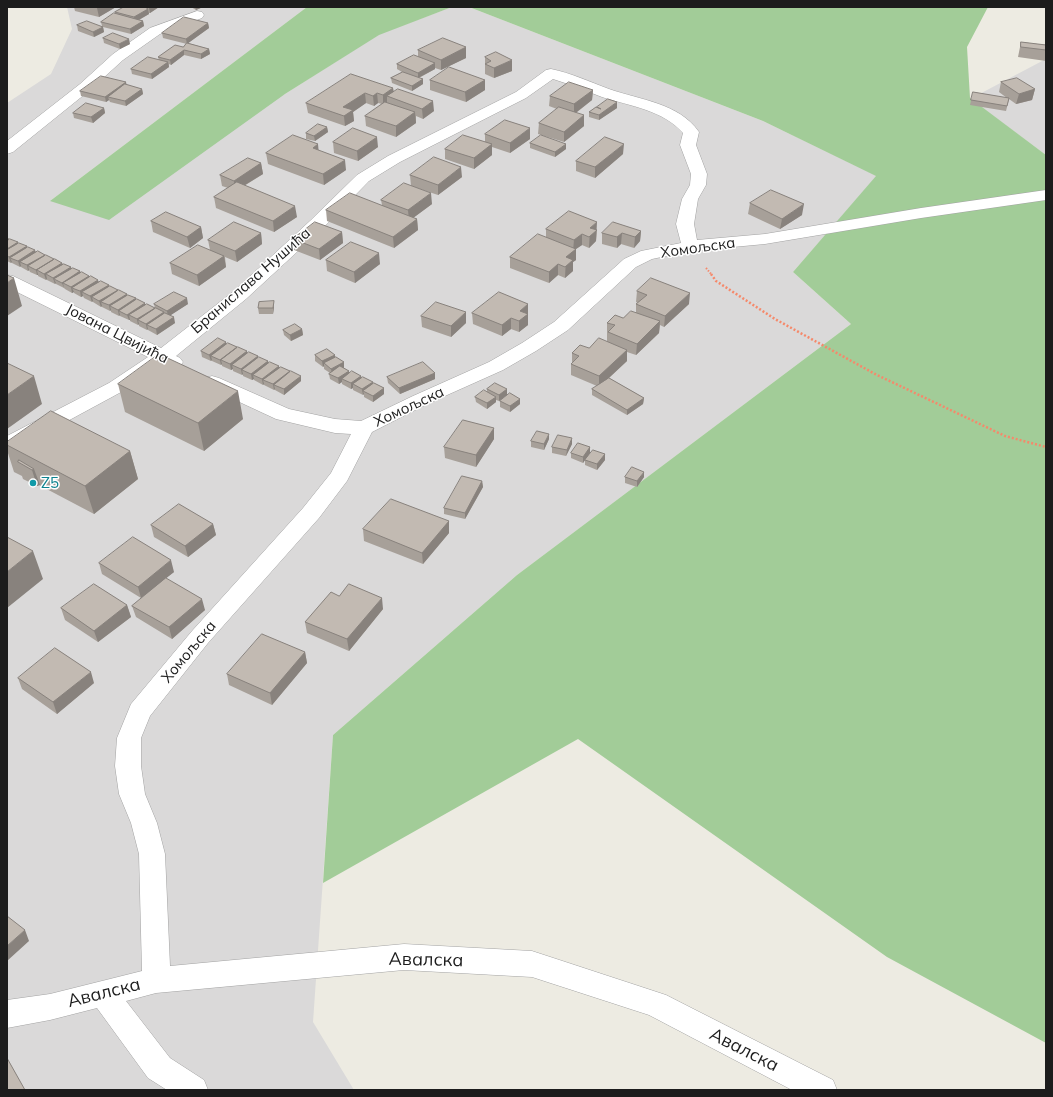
<!DOCTYPE html>
<meta charset="utf-8">
<style>
body{margin:0}
#map{position:relative;width:1053px;height:1097px;overflow:hidden;background:#edebe2;font-family:Mulish,sans-serif}
canvas{display:block}
.frame{position:absolute;inset:0;border:8px solid #1c1c1c;pointer-events:none}
</style>
<div id="map">
<canvas width="1053" height="1097"></canvas>
<div class="frame"></div>
</div>
<script>
const context = document.querySelector('canvas').getContext('2d');
context.lineJoin = 'round';
function fill(path, color) {
  context.fillStyle = color;
  context.fill(path, 'evenodd');
}
function stroke(path, color, width, dash) {
  context.strokeStyle = color;
  context.lineWidth = width;
  context.lineCap = dash ? 'butt' : 'round';
  context.setLineDash(dash || []);
  context.stroke(path);
}
function label(font, color, halo, rows, align = 'center') {
  context.font = font + ' Mulish,sans-serif';
  context.lineWidth = 3;
  context.setLineDash([]);
  context.textBaseline = 'middle';
  context.strokeStyle = halo;
  context.fillStyle = color;
  for (const [text, x, y, turn = 0] of rows) {
    context.save();
    context.translate(x, y);
    context.rotate((+turn || 0) * Math.PI / 180);
    context.textAlign = isNaN(turn) ? turn : align;
    if (halo) context.strokeText(text, 0, 0);
    context.fillText(text, 0, 0);
    context.restore();
  }
}
fill(new Path2D(`
 M67,7H307L50,201L285,94L379,34L452,7H469L763,121L877,176L793,272L851,324L517,575L333,735L313,1022L354,1090H7V103L51,74L72,29Z
 M1046,59V155L970,99Z`), '#dad9d9');
fill(new Path2D(`
 M307,7H452L379,35L285,94L109,220L50,201Z
 M469,7H988L967,47L970,98L1046,155V1043L887,957L578,739L323,883L333,735L517,575L851,324L793,272L876,176L763,121Z`), '#a2cc98');
const minor = new Path2D(`
 M197,11L202,12L204,15L202,18L160,34L123,60L90,90L13,152L7,154V141L80,84L113,54L150,28Z
 M551,69C571,73 590,82 609,89C640,100 679,103 699,132L696,145L707,174L706,185L698,199L694,224L697,240L765,234L921,208L1046,190V200L921,218L765,244L690,251L652,259L636,267L568,330L536,351L503,370L427,404L372,432L347,481L319,518L208,643L150,716L141,738V766L145,794L157,823L165,854L170,966L404,944L532,951L666,995L833,1080L837,1090H792L649,1015L532,977L404,970L156,993L126,1001L170,1058L204,1080L208,1090H167L148,1078L97,1008L50,1020L7,1028V1000L50,994L142,971L139,854L131,823L119,794L115,766L117,738L131,704L192,631L303,508L331,473L351,434L335,433L276,419L205,386L202,382L205,378L212,376L219,378L289,409L335,419L361,421L413,396L489,362L522,343L554,322L624,259L641,251L681,243L676,224L682,199L690,185L691,174L680,145L683,133C663,110 630,106 602,97C586,91 569,84 553,79L526,98L400,162L369,181L323,228L246,299L176,356L180,358L183,362L180,366L173,368L163,365L123,391L14,450L7,452V436L109,383L148,357L7,287V275L13,276L161,348L234,291L311,220L357,175L388,156L516,92L546,70Z`);
stroke(minor, '#a3a3a3', 1);
stroke(new Path2D(`
 M706,268L712,275`), '#f5896b', 2, [1.5, 1.5]);
stroke(new Path2D(`
 M711,274L716,281L775,319L875,374L1005,436L1046,447`), '#f5896b', 2.5, [2, 2]);
fill(minor, '#fff');
fill(new Path2D(`
 M74,7H116L99,17L75,11Z
 M124,7H159L150,13H149V14L139,20L143,21L144,26L131,34L103,27L104,32L94,37L78,31L77,25L102,26L101,22L115,14V12Z
 M191,7H203L196,10Z
 M208,23L209,28L188,43L209,49L210,54L201,59L184,55L171,65L169,64V67L152,79L132,74L131,69L159,60L158,57L183,47L187,44L163,38L162,33Z
 M103,38L130,44L120,49L104,43Z
 M1021,42L1046,45V61L1018,57Z
 M418,50L466,58L441,70L435,68V69L419,78L423,79V84L412,91L392,83L391,78L402,72L397,69V64L418,57Z
 M485,57L512,71L494,78L485,74Z
 M430,80H485V90L466,102L430,90Z
 M1001,82L1035,89L1032,100L1016,104L1009,99L1006,111L970,105L973,92L1007,98L999,92Z
 M127,85L142,89L143,94L126,106L110,102L109,100L106,102L81,96L80,91Z
 M393,88L394,92L434,111L423,119L416,116V123L396,137L366,126L365,116L382,104L378,103L374,106L366,103L353,112L354,121L345,126L308,113L306,103Z
 M593,90L592,100L576,113L584,126L564,142L538,134L539,123L557,109L549,106L550,96Z
 M597,107L617,108L599,120L589,117V112Z
 M104,108L105,113L93,123L74,118L73,113Z
 M327,127L328,132L315,141L306,139V133Z
 M485,134L530,139L510,153L492,147V155L474,169L445,159V149L485,142Z
 M333,142L378,147L358,161L334,153Z
 M530,143L566,149L555,157L530,148Z
 M318,144V150L346,170L324,185L268,164L266,153Z
 M623,154L595,178L576,171V161Z
 M261,163L263,174L244,186L297,217L274,232L216,208L214,197L228,188L222,186L220,175Z
 M410,175L462,177L438,195L411,186Z
 M381,200L432,204L413,218L417,219L418,230L394,248L327,221L326,210L382,205Z
 M750,203L802,215L780,229L748,214Z
 M151,221L201,227L203,238L190,248L153,232Z
 M546,229L597,230L596,241L589,248L582,245L576,249V260L573,262V271L565,278L558,275L549,283L510,268V257L546,237Z
 M641,231L640,241L634,248L621,244L617,248L602,244V233Z
 M342,232L343,243L320,260L294,250L293,239Z
 M261,233L262,244L237,262L225,257L226,267L199,286L172,274L170,263L210,250L208,240Z
 M7,238H9V240L36,252L45,255V256L62,263L63,264L71,267V268L80,271L81,273L99,282L109,285V286L118,290V291L127,294V295L145,305L155,308V309L154,304H188L170,315L175,323L157,335L148,330V329L147,330L139,326V324L138,325L130,321V320H129L120,316V315L119,316L111,312V310L110,311L102,307V306L101,307L93,302V301L92,302L84,298L83,296L81,297L74,293V292L72,293L65,289L64,288L56,284V283L55,284L47,280V279L46,280L38,276V275H37L30,272L29,270L28,271L21,267V266L20,267L12,263V262L11,263L7,261Z
 M326,260L380,264L355,283L327,271Z
 M637,291L689,304L664,327L660,325L659,333L636,355L627,352V361L609,378L644,398L643,404L627,415L592,395V389L597,386L571,375V364L572,363V353L589,348L607,341V323L623,318L636,312V304L638,303L636,302Z
 M274,307L273,314H259L258,308Z
 M472,313L528,315V325L519,332L511,329L502,336L473,324Z
 M421,316L466,323L451,337L422,327Z
 M302,329L303,335L291,341L284,335L283,330Z
 M227,344L237,347V348L247,353L258,356V358L268,361L269,363L279,367L290,371V372L301,381L284,395L275,390V389L274,390L264,385V384L263,385L254,380V379L252,380L243,376V374L242,375L233,371V369L231,370L222,366V364L221,365L212,361V360L211,361L202,357L201,351Z
 M315,355H335V357L344,362V368L349,371V373L361,376L362,378L384,388V394L373,402L364,397V394L363,395L353,390V388L351,389L342,384V382L339,384L330,379L329,374L330,373L324,369V366L323,367L315,361Z
 M435,373V379L400,394L388,383L387,377Z
 M118,384L243,419L204,451L125,412Z
 M487,389H507V395L499,401L496,400V402L487,409L476,402L475,397L487,392Z
 M520,399V404L510,412L500,407V401Z
 M494,428V439L476,467L445,458L444,447Z
 M549,439L544,450L531,447V441Z
 M7,442L130,451L138,479L94,514L39,485L37,486L23,479L22,476L14,472L7,450Z
 M572,444L566,456L552,453V447Z
 M590,447V453L583,463L571,458V453Z
 M605,454V460L597,470L585,465V460Z
 M625,477H644L637,487L625,483Z
 M482,481L483,487L465,519L444,514V508Z
 M449,521V533L423,564L364,541L363,529Z
 M213,524L216,535L188,557L154,537L151,525Z
 M99,563L174,572L166,578L205,610L172,639L136,617L132,606L159,584L141,598L102,574Z
 M339,596L383,609L349,651L307,633L305,622Z
 M127,605L131,617L98,642L65,620L61,608Z
 M305,652L307,663L272,705L229,685L227,674Z
 M18,678L94,683L57,714L22,689Z`), '#a7a099');
fill(new Path2D(`
 M98,7H116L99,17L97,8Z
 M151,7H159L150,13L149,8Z
 M195,7H203L196,10Z
 M148,9L149,14L135,22L134,17Z
 M143,21L144,26L131,34L130,29Z
 M208,23L209,28L187,44L186,39Z
 M103,27L104,32L94,37L93,32Z
 M129,39L130,44L120,49L119,44Z
 M466,47V58L441,70V60Z
 M209,49L210,54L201,59V54Z
 M184,50V55L171,65L170,60Z
 M512,60V71L494,78V68Z
 M168,62L169,67L152,79L151,74Z
 M435,63V69L418,78V73Z
 M423,79V84L412,91V86Z
 M485,80V90L466,102L465,92Z
 M126,82L127,87L108,97L109,100L106,102L105,97Z
 M393,88L394,98L387,96V102L383,105V95Z
 M142,89L143,94L126,106L125,101Z
 M1035,89L1032,100L1016,104L1019,94Z
 M593,90L592,100L574,114V104Z
 M365,93L366,103L353,112L354,121L345,126L343,107Z
 M377,93L378,103L374,106L373,96Z
 M433,101L434,111L423,119L422,109Z
 M617,102V108L599,120V115Z
 M104,108L105,113L93,123L91,117Z
 M415,112L416,123L396,137V126Z
 M584,115V126L564,142V132Z
 M327,127L328,132L315,141L314,136Z
 M530,128V139L510,153V143Z
 M377,137L378,147L358,161L357,151Z
 M318,144L319,155L313,148Z
 M492,144V155L474,169V158Z
 M566,144V149L555,157V152Z
 M624,144L623,154L595,178V167Z
 M345,160L346,170L324,185L323,174Z
 M261,163L263,174L235,191L234,181Z
 M461,167L462,177L438,195V185Z
 M431,193L432,204L409,221L408,210Z
 M804,204L802,215L780,229L782,219Z
 M295,206L297,217L274,232L273,221Z
 M417,219L418,230L394,248L393,237Z
 M597,222L596,241L589,248L590,228Z
 M201,227L203,238L190,248L187,237Z
 M641,231L640,241L634,248L635,237Z
 M342,232L343,243L320,260L319,249Z
 M261,233L262,244L237,262L235,251Z
 M622,233L621,244L617,248V237Z
 M582,234V245L576,249V260L573,262V271L565,278L566,257L573,251L574,240Z
 M18,242L19,248L7,256V249Z
 M27,246L28,252L10,258L12,262L11,263L9,257Z
 M35,250L37,256L20,262L21,266L20,267L18,261Z
 M379,253L380,264L355,283L354,272Z
 M45,255L46,260L28,266L29,270L28,271L27,265Z
 M224,256L226,267L199,286L197,275Z
 M54,259L55,264L37,270L38,275H37L36,270Z
 M62,263L64,269L46,274L47,279L46,280L44,274Z
 M558,264V275L549,283V272Z
 M71,267L73,273L54,279L56,283L55,284L53,278Z
 M80,271L82,277L63,283L64,288L62,283Z
 M89,276L91,282L72,288L74,292L72,293L71,287Z
 M14,278L22,306L7,316V283Z
 M98,280L100,286L82,292L83,296L81,297L80,291Z
 M109,285L110,291L92,297L93,301L92,302L90,296Z
 M118,290L119,295L101,302L102,306L101,307L99,301Z
 M690,293L689,304L664,327L665,316Z
 M127,294L128,300L110,306L111,310L110,311L109,305Z
 M136,298L137,304L119,311L120,315L119,316L118,310Z
 M187,298L188,304L168,317L167,311Z
 M274,301V307L273,314V308Z
 M145,303L146,309L129,315L130,320H129L127,315Z
 M528,304V325L519,332V321L520,311Z
 M155,308L156,313L138,320L139,324L138,325L137,319Z
 M164,312L165,318L147,325L148,329L147,330L146,324Z
 M466,312V323L451,337V326Z
 M174,317L175,323L157,335L156,329Z
 M511,318V329L502,336V325Z
 M660,321L659,333L636,355L637,344Z
 M302,329L303,335L291,341L290,335Z
 M226,342L228,348L211,356L212,360L211,361L209,355Z
 M237,347L238,352L221,360L222,364L221,365L220,360Z
 M627,350V361L599,387V376Z
 M247,351L248,357L232,365L233,369L231,370L230,364Z
 M335,355V360L324,363V366L323,367L322,361Z
 M258,356L259,362L242,370L243,374L242,375L241,369Z
 M268,361L269,367L253,375L254,379L252,380L251,374Z
 M344,362V368L332,374L331,369Z
 M279,366L280,372L263,380L264,384L263,385L262,379Z
 M290,371L291,376L274,385L275,389L274,390L273,384Z
 M349,371L350,377L342,379V382L339,384L338,378Z
 M435,373V379L400,394L399,388Z
 M34,376L42,404L7,429V395Z
 M301,376V381L284,395V389Z
 M361,376L362,381L353,384V388L351,389V383Z
 M373,382L374,387L363,391L364,394L363,395L362,389Z
 M384,388V394L373,402V396Z
 M507,389V395L499,401V395Z
 M238,391L243,419L204,451L198,423Z
 M496,397V402L487,409V403Z
 M644,398L643,404L627,415V410Z
 M520,399V404L510,412V406Z
 M494,428V439L476,467V455Z
 M549,434V439L544,450V444Z
 M572,438V444L566,456L567,450Z
 M590,447V453L583,463V457Z
 M130,451L138,479L94,514L85,486Z
 M605,454V460L597,470V464Z
 M34,469L40,485L37,486L32,470Z
 M644,472V477L637,487V481Z
 M482,481L483,487L465,519V513Z
 M449,521V533L423,564L422,553Z
 M213,524L216,535L188,557L185,546Z
 M33,551L43,579L7,608V572Z
 M171,560L174,572L141,598L138,587Z
 M382,598L383,609L349,651L347,639Z
 M202,599L205,610L172,639L169,627Z
 M127,605L131,617L98,642L94,631Z
 M305,652L307,663L272,705L270,693Z
 M91,672L94,683L57,714L53,702Z
 M25,930L29,941L7,961V946Z`), '#88827d');
const building = new Path2D(`
 M124,7H145L148,9L134,17L115,12Z
 M114,13L143,21L130,29L101,22Z
 M184,17L208,23L186,39L162,33Z
 M87,21L103,27L93,32L77,25Z
 M113,33L129,39L119,44L103,38Z
 M443,38L466,47L441,60L418,50Z
 M1021,42L1046,45V50L1021,47Z
 M187,43L209,49L201,54L184,50L170,60L158,57L175,45L183,47Z
 M496,52L512,60L494,68L485,64L491,61L485,57Z
 M414,55L435,63L418,73L397,64Z
 M148,57L168,62L151,74L131,69Z
 M449,67L485,80L465,92L430,80Z
 M403,72L423,79L412,86L391,78Z
 M351,74L393,88L383,95L377,93L373,96L365,93L343,107L353,110L344,116L306,103Z
 M101,76L126,82L105,97L80,91Z
 M1017,78L1035,89L1019,94L1001,82Z
 M569,82L593,90L574,104L550,96Z
 M125,84L142,89L125,101L108,97Z
 M398,89L433,101L422,109L387,96Z
 M973,92L1009,98L1007,106L971,100Z
 M608,99L617,102L599,115L589,112L596,107L601,109L597,107Z
 M385,102L415,112L396,126L365,116Z
 M86,103L104,108L91,117L73,113Z
 M559,107L584,115L564,132L539,123Z
 M505,120L530,128L510,143L485,134Z
 M318,124L327,127L314,136L306,133Z
 M353,128L377,137L357,151L333,142Z
 M293,135L318,144L313,148L345,160L323,174L266,153Z
 M463,135L492,144L474,158L445,149Z
 M541,135L566,144L555,152L530,143Z
 M605,137L624,144L595,167L576,161Z
 M434,157L461,167L438,185L410,175Z
 M248,158L261,163L234,181L220,175Z
 M237,182L295,206L273,221L214,197Z
 M404,183L431,193L408,210L381,200Z
 M771,190L804,204L782,219L750,203Z
 M350,193L417,219L393,237L326,210Z
 M569,211L597,222L590,228L597,230L589,237L582,234L574,240L546,229Z
 M166,212L201,227L187,237L151,221Z
 M234,222L261,233L235,251L208,240Z
 M315,222L342,232L319,249L293,239Z
 M613,222L641,231L635,237L622,233L617,237L602,233Z
 M538,234L576,249L566,257L573,260L565,267L558,264L549,272L510,257Z
 M10,239L18,242L7,249V241Z
 M351,242L379,253L354,272L326,260Z
 M19,243L27,246L9,257L7,256V250Z
 M198,245L224,256L197,275L170,263Z
 M28,247L35,250L18,261L10,258Z
 M38,251L45,255L27,265L20,262Z
 M46,255L54,259L36,270L28,266Z
 M55,259L62,263L44,274L37,270Z
 M64,264L71,267L53,278L46,274Z
 M73,268L80,271L62,283L54,279Z
 M82,272L89,276L71,287L63,283Z
 M7,275L14,278L7,283Z
 M91,276L98,280L80,291L72,288Z
 M651,278L690,293L665,316L636,304L647,295L637,291Z
 M101,281L109,285L90,296L82,292Z
 M110,286L118,290L99,301L92,297Z
 M119,290L127,294L109,305L101,302Z
 M174,292L187,298L167,311L154,304Z
 M499,292L528,304L520,311L528,314L519,321L511,318L502,325L472,313Z
 M128,295L136,298L118,310L110,306Z
 M137,299L145,303L127,315L119,311Z
 M274,301L273,308H258L259,302Z
 M436,302L466,312L451,326L421,316Z
 M147,304L155,308L137,319L129,315Z
 M156,308L164,312L146,324L138,320Z
 M631,311L660,321L637,344L608,332L615,325L607,323L615,315L623,318Z
 M165,313L174,317L156,329L147,325Z
 M295,324L302,329L290,335L283,330Z
 M218,338L226,342L209,355L201,351Z
 M599,338L627,350L599,376L571,364L579,356L572,353L580,345L589,348Z
 M228,343L237,347L220,360L211,356Z
 M238,347L247,351L230,364L221,360Z
 M327,349L335,355L322,361L315,355Z
 M249,352L258,356L241,369L232,365Z
 M159,354L238,391L198,423L118,384Z
 M259,357L268,361L251,374L242,370Z
 M336,357L344,362L331,369L324,363Z
 M270,362L279,366L262,379L253,375Z
 M423,362L435,373L399,388L387,377Z
 M7,363L34,376L7,395Z
 M340,366L349,371L338,378L329,374Z
 M281,367L290,371L273,384L263,380Z
 M291,371L301,376L284,389L274,385Z
 M352,371L361,376L351,383L342,379Z
 M363,377L373,382L362,389L353,384Z
 M609,378L644,398L627,410L592,389Z
 M374,383L384,388L373,396L363,391Z
 M495,383L507,389L499,395L487,389Z
 M484,390L496,397L487,403L475,397Z
 M510,393L520,399L510,406L500,401Z
 M51,411L130,451L85,486L7,445V442Z
 M463,420L494,428L476,455L444,447Z
 M537,431L549,434L544,444L531,441Z
 M558,435L572,438L567,450L552,447Z
 M578,443L590,447L583,457L571,453Z
 M593,450L605,454L597,464L585,460Z
 M19,460L34,469L32,470L18,462Z
 M632,467L644,472L637,481L625,477Z
 M462,476L482,481L465,513L444,508Z
 M391,499L449,521L422,553L363,529Z
 M179,504L213,524L185,546L151,525Z
 M7,537L33,551L7,572Z
 M133,537L171,560L138,587L99,563Z
 M166,578L202,599L169,627L132,606Z
 M94,584L127,605L94,631L61,608Z
 M349,584L382,598L347,639L305,622L331,592L339,596Z
 M262,634L305,652L270,693L227,674Z
 M55,648L91,672L53,702L18,678Z
 M7,916L25,930L7,946Z
 M7,1058L25,1090H7Z`);
fill(building, '#c2bab2');
stroke(building, '#88827d', 1);
for (const [x, y, r, color] of [
 [33,483,4,"#0f9aa8"]
]) {
  const dot = new Path2D();
  dot.arc(x, y, r, 0, 2 * Math.PI);
  context.fillStyle = color;
  context.fill(dot);
  stroke(dot, '#fff', 1.5);
}
label('15px', '#1c1c1c', '#fff', [
 ["Хомољска",698,248,-8],
 ["Бранислава Нушића",251,281,-41],
 ["Јована Цвијића",117,334,27],
 ["Хомољска",409,407,-25],
 ["Хомољска",189,652,-50]
]);
label('15px', '#0d838f', '#fff', [
 ["Z5",41,483]
], 'left');
label('18px', '#1c1c1c', '#fff', [
 ["Авалска",426,960,1],
 ["Авалска",104,993,-14],
 ["Авалска",744,1050,27]
]);
</script>
